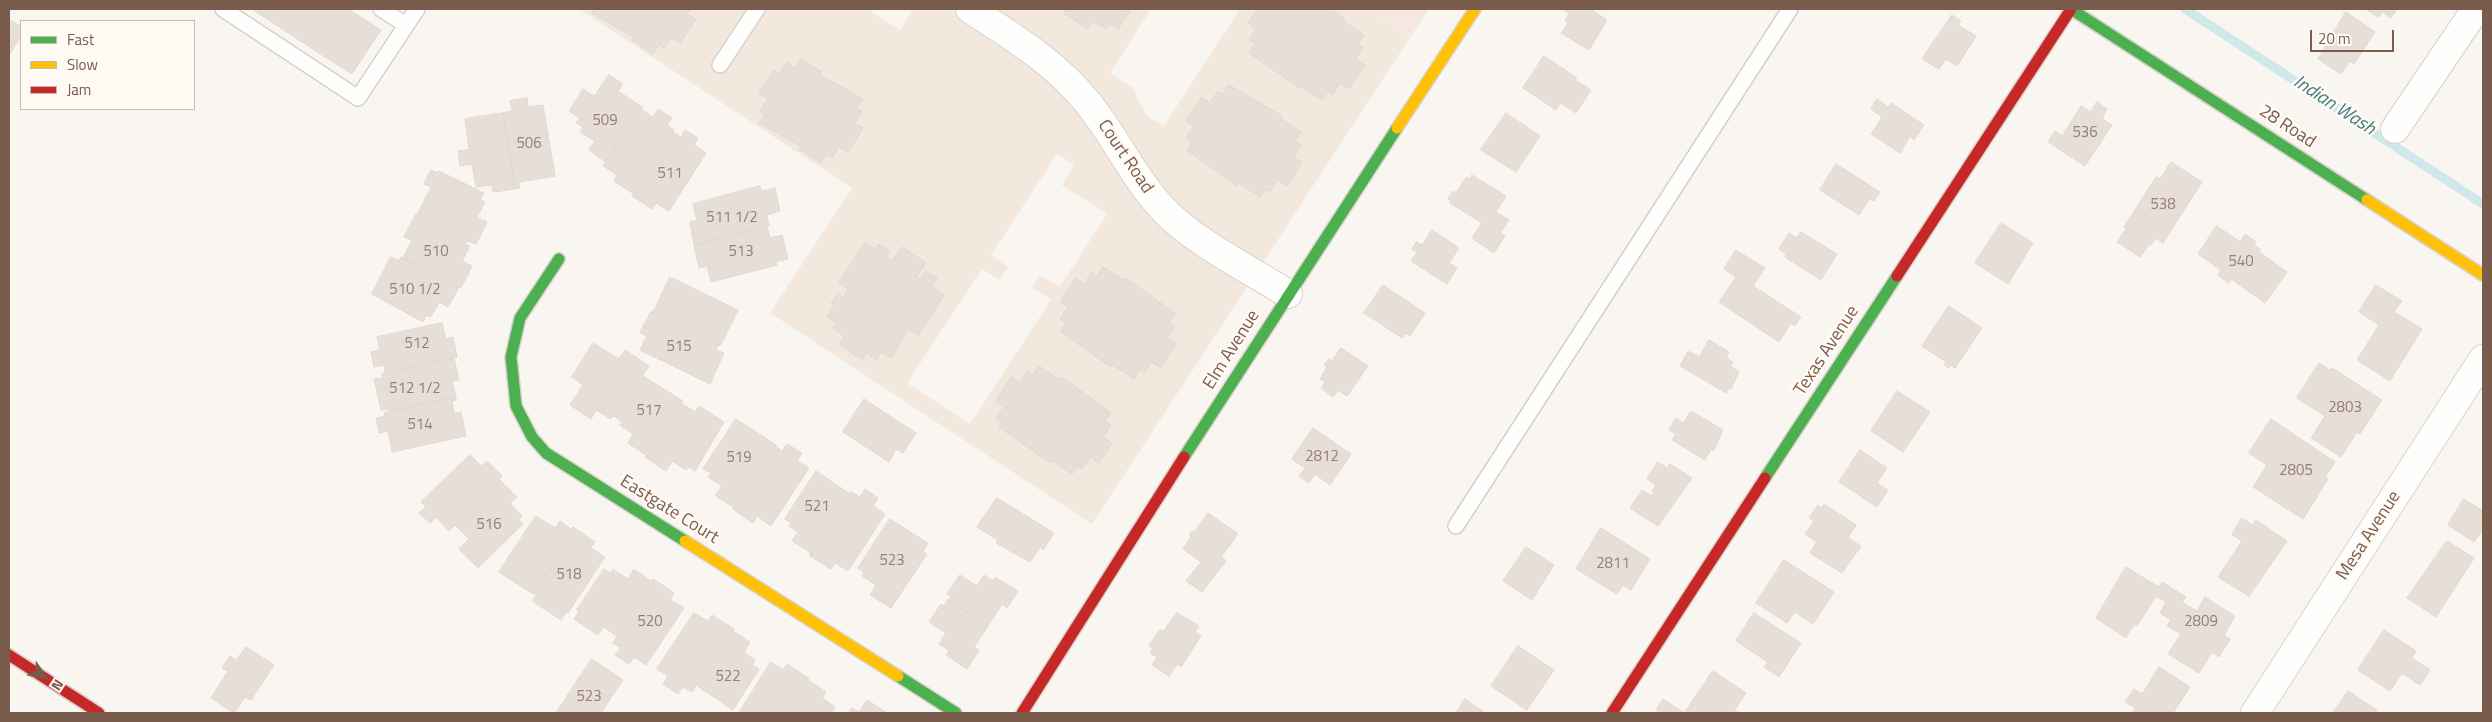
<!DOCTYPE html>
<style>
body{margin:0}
#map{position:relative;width:2492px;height:722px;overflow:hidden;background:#f9f5f0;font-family:"Titillium Web",sans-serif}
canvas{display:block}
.frame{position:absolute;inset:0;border:10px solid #7a5c4d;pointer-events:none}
.legend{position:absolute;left:20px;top:20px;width:175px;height:90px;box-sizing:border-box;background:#fffaf3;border:1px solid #cabbb1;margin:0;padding:6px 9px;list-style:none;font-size:15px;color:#7a5c4d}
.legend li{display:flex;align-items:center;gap:10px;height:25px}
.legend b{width:25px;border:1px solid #cabbb1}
.north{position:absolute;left:20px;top:652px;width:50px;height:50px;-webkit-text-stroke:4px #fffaf3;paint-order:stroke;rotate:123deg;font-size:14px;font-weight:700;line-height:20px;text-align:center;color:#7a5c4d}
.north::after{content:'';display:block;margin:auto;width:18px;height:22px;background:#7a5c4d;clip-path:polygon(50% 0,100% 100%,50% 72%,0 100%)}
.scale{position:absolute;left:2310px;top:30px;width:84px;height:22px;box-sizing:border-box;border:2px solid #7a5c4d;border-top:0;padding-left:6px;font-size:15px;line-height:18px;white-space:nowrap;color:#7a5c4d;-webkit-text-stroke:4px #fffaf3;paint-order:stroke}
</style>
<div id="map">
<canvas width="2492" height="722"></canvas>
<div class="frame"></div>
<ul class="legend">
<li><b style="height:6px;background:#4caf50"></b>Fast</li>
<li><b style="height:6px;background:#ffc107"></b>Slow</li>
<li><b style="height:6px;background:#c62828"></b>Jam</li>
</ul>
<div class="north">N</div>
<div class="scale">20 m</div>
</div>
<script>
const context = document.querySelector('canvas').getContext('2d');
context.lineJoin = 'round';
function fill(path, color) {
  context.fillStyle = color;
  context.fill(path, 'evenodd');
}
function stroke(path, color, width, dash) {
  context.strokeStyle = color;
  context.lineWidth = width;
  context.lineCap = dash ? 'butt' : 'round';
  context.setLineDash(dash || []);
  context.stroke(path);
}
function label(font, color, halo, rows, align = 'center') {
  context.font = font + ' "Titillium Web",sans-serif';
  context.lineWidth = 5;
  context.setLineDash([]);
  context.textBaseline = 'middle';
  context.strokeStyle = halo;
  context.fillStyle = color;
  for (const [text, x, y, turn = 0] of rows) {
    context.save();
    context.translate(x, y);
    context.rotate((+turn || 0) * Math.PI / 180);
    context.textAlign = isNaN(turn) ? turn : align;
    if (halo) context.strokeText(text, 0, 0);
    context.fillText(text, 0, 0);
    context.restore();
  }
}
fill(new Path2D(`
 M579,9H867L900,30L914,9H1151L1110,73L1133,88L1146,115L1164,126L1240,9H1368L1411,36L1092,524L770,313L852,188ZM1057,154L1074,165L1062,185L1107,214L1060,287L1040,275L1032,287L1051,300L970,424L907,383L982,269L1000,280L1008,267L991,255Z`), '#f2e8de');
fill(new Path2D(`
 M1368,9H1429L1411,36Z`), '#f6e8e1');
stroke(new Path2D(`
 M2185,9L2483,204`), '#d0e8ea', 9);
const building = new Path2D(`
 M252,9H348L381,30L352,74Z
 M595,9H690L687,14L696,19L680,43L671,37L664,48L659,45L653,54L632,40L633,37L592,13Z
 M1067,9H1131L1118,29L1110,24L1106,29L1093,21L1088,29L1064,13Z
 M1258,9H1330L1345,19L1343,21L1364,35L1358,44L1363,47L1356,59L1365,65L1349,89L1340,83L1333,95L1328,91L1322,100L1301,86L1300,88L1249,53L1255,44L1249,40L1256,29L1248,23Z
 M1562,9H1590L1607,20L1589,50L1561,33L1568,23L1565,21L1569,13Z
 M2366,9H2397L2391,18L2382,12L2379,17Z
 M2346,12L2375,32L2354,64L2350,61L2341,74L2318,59Z
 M1952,15L1961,21L1958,25L1976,36L1957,66L1946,59L1939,69L1922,59Z
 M9,19L21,27V36L9,55Z
 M1544,56L1577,78L1575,80L1591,90L1576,113L1560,103L1556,110L1523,88Z
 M801,59L822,72L820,75L863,99L857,108L862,111L855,123L863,128L848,152L839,147L832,158L826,154L821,163L799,149L801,146L759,123L765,114L760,111L768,99L759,93L774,70L779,74L787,62L795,68Z
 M609,75L623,84L618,91L642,107L606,162L589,150L595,141L580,132L583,127L576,123L580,118L569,111L583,89L594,96Z
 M1229,85L1282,116L1281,119L1301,132L1295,141L1301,145L1293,157L1302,162L1287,186L1278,180L1270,192L1265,189L1260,197L1239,183L1237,186L1187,150L1192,142L1186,138L1194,126L1186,121L1202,97L1210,103L1218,91L1223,94Z
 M527,98L528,107L543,105L555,176L519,182L520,188L515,189L503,113L512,111L510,101Z
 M1877,99L1888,107L1891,103L1924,125L1914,140L1910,136L1900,153L1871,134L1882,117L1871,109Z
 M2097,102L2107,109L2102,119L2112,125L2085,166L2048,142L2055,131L2062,136L2081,106L2090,112Z
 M642,107V110L653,117L658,109L672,118L667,125L674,130L634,194L614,181L617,175L603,166Z
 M503,113L515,189L493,192L492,185L476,187L472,164L460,166L458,151L469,149L465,119Z
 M1506,113L1540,136L1516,172L1481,150Z
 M685,130L698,138L694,145L706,153L669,211L656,203L652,209L632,196L673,132L681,137Z
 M2171,162L2202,182L2163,243L2156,238L2151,245L2149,244L2140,257L2117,242L2126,229L2124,227L2156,177L2160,179Z
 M1836,164L1880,192L1874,201L1869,199L1859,215L1820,190Z
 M431,170L438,173L439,171L484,193L480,200L485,202L477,217L487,222L476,244L417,215L431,187L424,184Z
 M1472,175L1506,196L1496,212L1509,220L1500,233L1505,236L1494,253L1472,238L1482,223L1450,203L1451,201L1448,199L1453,191L1456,193L1466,177L1470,179Z
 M760,186L761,191L775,188L780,211L767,215L769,226L694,245L690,222L697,220L693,204Z
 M416,214L476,244L467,241L465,244L470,246L462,261L472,266L461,288L403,258L412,240L404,237Z
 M2001,223L2033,243L2008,284L1975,263Z
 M2217,226L2240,242L2245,234L2256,242L2254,245L2261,250L2259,252L2287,272L2265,303L2231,279L2229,283L2218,275L2221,270L2198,254Z
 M767,227L770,238L782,235L788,259L776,262L777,265L711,282L707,266L699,268L694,245Z
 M1432,230L1459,248L1449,263L1457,268L1447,284L1411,261L1417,252L1412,249L1416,242L1422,245Z
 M1801,232L1837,254L1821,280L1785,257L1786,254L1779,249L1789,233L1797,238Z
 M865,243L875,249L879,244L890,251L886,257L892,261L902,247L926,263L917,276L920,279L925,271L937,278L932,286L944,295L918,336L908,329L891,358L882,352L876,360L866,353L862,360L839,344L844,336L833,328L836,323L827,317L835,305L831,303L838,293L843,297L848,289L839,283Z
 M1736,250L1765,268L1753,286L1801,317L1795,326L1791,323L1779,342L1719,302L1736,277L1724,269Z
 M391,257L399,261L401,257L459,287L448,307L439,302L431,317L426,315L423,322L372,294Z
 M1103,267L1124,280L1126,278L1176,314L1169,322L1175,326L1167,338L1176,344L1161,368L1152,362L1144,373L1139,370L1134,379L1113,365L1111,367L1061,332L1066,323L1060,319L1068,307L1060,302L1076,278L1084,284L1092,272L1097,276Z
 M670,277L738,310L720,346L651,312L654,310Z
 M1383,285L1425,313L1410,336L1405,333L1402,338L1364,313Z
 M2376,285L2402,301L2394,312L2422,329L2390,381L2357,360L2379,325L2359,312Z
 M1949,306L1982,328L1955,368L1951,365L1949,368L1944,365L1946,362L1922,346Z
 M651,312L718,345L716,350L724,353L710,384L640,350L647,336L640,333Z
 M442,323L446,339L453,337L457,357L385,373L384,365L374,367L371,352L380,350L377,337Z
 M1709,340L1729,352L1726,357L1733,362L1730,366L1739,372L1731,389L1729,388L1726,393L1680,366L1688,351L1699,357Z
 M593,343L619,359L625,350L649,366L616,417L613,416L611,419L596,410L591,419L570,405L583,385L572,377Z
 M1341,348L1368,366L1347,396L1338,390L1333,397L1321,388L1325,382L1320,379L1327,367L1324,365L1329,359L1332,361Z
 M454,358L459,380L452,381L456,397L390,412L389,409L381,410L374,379L383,378L382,374Z
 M2319,363L2330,370L2332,368L2382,400L2360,434L2357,432L2341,457L2311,438L2325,416L2297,398Z
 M1039,366L1060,380L1062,377L1111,413L1105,422L1111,425L1103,437L1112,443L1099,463L1090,457L1082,469L1077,466L1072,474L1051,460L1049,462L999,427L1002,422L996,419L1004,407L996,401L1011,377L1020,383L1027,371L1033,375Z
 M643,376L683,401L647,458L645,457L646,455L628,443L633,434L620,425L622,422L616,417Z
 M1897,391L1930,412L1903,452L1871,431Z
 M456,397V400L452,401L454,413L461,412L466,436L392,452L388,431L379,433L376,418L385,416L384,413Z
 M864,399L916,433L903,453L896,449L889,462L843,432Z
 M682,404L695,412L699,406L724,422L695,471L689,467L686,470L672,461L666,471L647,458Z
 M1691,411L1723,430L1714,450L1711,449L1705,460L1672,440L1676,434L1669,430L1676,418L1683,423Z
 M736,419L776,445L734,510L733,507L715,495L722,486L708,477L711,473L703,469Z
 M2271,419L2335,462L2325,477L2328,479L2303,519L2253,487L2267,465L2249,453Z
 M1313,428L1351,454L1330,485L1315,474L1309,483L1299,476L1305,468L1292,459Z
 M787,444L802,453L797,461L809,468L771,526L757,516L753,523L734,510L775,446L782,451Z
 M1860,450L1887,468L1877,483L1888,490L1877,507L1839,482Z
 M470,455L481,466L487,461L502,476L499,479L501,481L449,531L436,517L430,523L419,513L426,507L421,502Z
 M1658,462L1667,468L1670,464L1692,478L1658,526L1630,508L1642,490L1652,496L1654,493L1652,492L1656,485L1647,479Z
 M816,471L850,494L810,556V552L792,541L798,532L789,526L791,523L785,519Z
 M501,481L517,497L510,503L522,516L518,520L523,524L478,568L459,549L469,539L455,525Z
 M865,489L878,498L873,506L885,514L848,571L835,563L831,569L810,556L851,492L860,497Z
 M997,498L1054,533L1043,550L1040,547L1030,562L996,543L998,540L977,527Z
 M2464,499L2483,511V530L2474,542L2448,525Z
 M1824,504L1856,525L1848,538L1861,546L1842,573L1810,553L1817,542L1805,534L1814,521L1809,518L1818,505L1822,508Z
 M1208,513L1238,534L1221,557L1226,561L1202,592L1186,581L1201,562L1183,549L1191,537L1189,535L1192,531L1194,532Z
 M536,516L555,528L560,521L571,529L573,527L576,529L533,594L499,572Z
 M2242,518L2253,525L2256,520L2287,541L2249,596L2218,577L2242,541L2232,535Z
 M890,519L928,543L923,552L927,554L891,608L870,595L876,585L862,576L864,572L858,568Z
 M1601,528L1650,559L1631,590L1623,585L1617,594L1576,569Z
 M576,529L595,542L591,548L605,557L568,613L566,612L561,620L532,601L537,594H533Z
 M2447,541L2474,558L2436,617L2407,598Z
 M1526,547L1554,565L1532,600L1503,581Z
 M1784,560L1834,592L1813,624L1795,612L1787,623L1756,603Z
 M2126,567L2159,587L2162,582L2186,597L2182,602L2197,611L2205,597L2235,616L2224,635L2230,639L2219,657L2212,652L2199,673L2168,654L2181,634L2167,626L2171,620L2160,613L2166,602L2156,596L2137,626L2134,624L2126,638L2096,618Z
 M604,569L610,573L613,569L628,579L634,569L651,581L653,579L655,580L617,636L604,627L598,635L574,619L579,611L577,610Z
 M960,575L977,586L984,575L993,581L995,577L1018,591L1007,608L1002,604L988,626L948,600L951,596L947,594Z
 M655,580L674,593L670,600L684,608L646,665L634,657L629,664L615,655L621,648L613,643Z
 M948,600L988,626L974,647L979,650L967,669L946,655L949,650L939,644L946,633L929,622L941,604L944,606Z
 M694,613L708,621L712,615L734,629L692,692L683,687L678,694L663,684L668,676L657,669Z
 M1177,613L1199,626L1195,632L1201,636L1181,667L1177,664L1169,676L1152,665L1157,657L1150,653L1153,648L1149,646L1160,629L1163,631Z
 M1754,613L1801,643L1779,677L1764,667L1768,662L1736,641Z
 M2384,630L2416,651L2412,658L2430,670L2420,685L2402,673L2390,691L2358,670Z
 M733,631L750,642L744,652L755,660L752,665L759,669L733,710L696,685Z
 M1518,646L1554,670L1527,710L1491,686Z
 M246,647L274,665L251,700L245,697L234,713L211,698L228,671L222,668L230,656L236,660Z
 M592,659L623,680L610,699L579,678Z
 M771,662L783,670L787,664L807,677L784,713H739Z
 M2159,667L2190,687L2173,713H2132L2135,708L2125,702L2134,689L2142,694Z
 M1713,671L1746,693L1734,711L1742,713H1660L1656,710L1663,699L1684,713Z
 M807,677L809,678L808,680L826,692L822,698L835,707L831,713H784Z
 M579,678L610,699L601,713H596L568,695Z
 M2348,691L2377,710L2375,713H2333Z
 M568,695L596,713L557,712Z
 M1465,699L1485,713H1456Z
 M867,700L887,713H848L852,708L859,712Z`);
fill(building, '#e6ded7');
stroke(building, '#e2d8d2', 1);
const lane = new Path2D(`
 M223,9L358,98L417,9
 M381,9L406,25
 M720,65L757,9
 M1456,526L1790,9`);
const street = new Path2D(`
 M970,9C1013,37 1056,63 1088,103C1118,140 1136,184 1171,217C1201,245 1252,271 1288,294
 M2395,129L2476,9
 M2255,713L2483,359`);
const fast = new Path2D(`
 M2071,9L2367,200
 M559,259L520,318L511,357L516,406L532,437L546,453L685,541
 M1184,457L1397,128
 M1765,478L1897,276
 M898,676L956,713`);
const slow = new Path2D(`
 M1397,128L1475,9
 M2367,200L2483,275
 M685,541L898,676`);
const jam = new Path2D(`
 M1897,276L2071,9
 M9,655L99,713
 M1022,713L1184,457
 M1612,713L1765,478`);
stroke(lane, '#d7d1cb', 18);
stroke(street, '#d7d1cb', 30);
stroke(fast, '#d9d2cb', 14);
stroke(slow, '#d9d2cb', 14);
stroke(jam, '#d9d2cb', 14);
stroke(lane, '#fefefd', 15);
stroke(street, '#fefefd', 28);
stroke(fast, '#4caf50', 11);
stroke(slow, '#ffc107', 11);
stroke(jam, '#c62828', 11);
label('15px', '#977e72', null, [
 ["509",605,121],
 ["536",2085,133],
 ["506",529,144],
 ["511",670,174],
 ["538",2163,205],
 ["511 1/2",732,218],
 ["510",436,252],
 ["513",741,252],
 ["540",2241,262],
 ["510 1/2",415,290],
 ["512",417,344],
 ["515",679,347],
 ["512 1/2",415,389],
 ["2803",2345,408],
 ["517",649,411],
 ["514",420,425],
 ["2812",1322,457],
 ["519",739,458],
 ["2805",2296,471],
 ["521",817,507],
 ["516",489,525],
 ["523",892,561],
 ["2811",1613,564],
 ["518",569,575],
 ["520",650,622],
 ["2809",2201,622],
 ["522",728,677],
 ["523",589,697]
]);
label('18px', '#7a5c4d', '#fffaf3', [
 ["28 Road",2287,127,33],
 ["Court Road",1125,157,56],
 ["Elm Avenue",1232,350,-58],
 ["Texas Avenue",1827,351,-57],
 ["Eastgate Court",669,510,32],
 ["Mesa Avenue",2369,536,-57]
]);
label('italic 19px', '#437c86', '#fffaf3', [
 ["Indian Wash",2334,106,33]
]);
</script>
